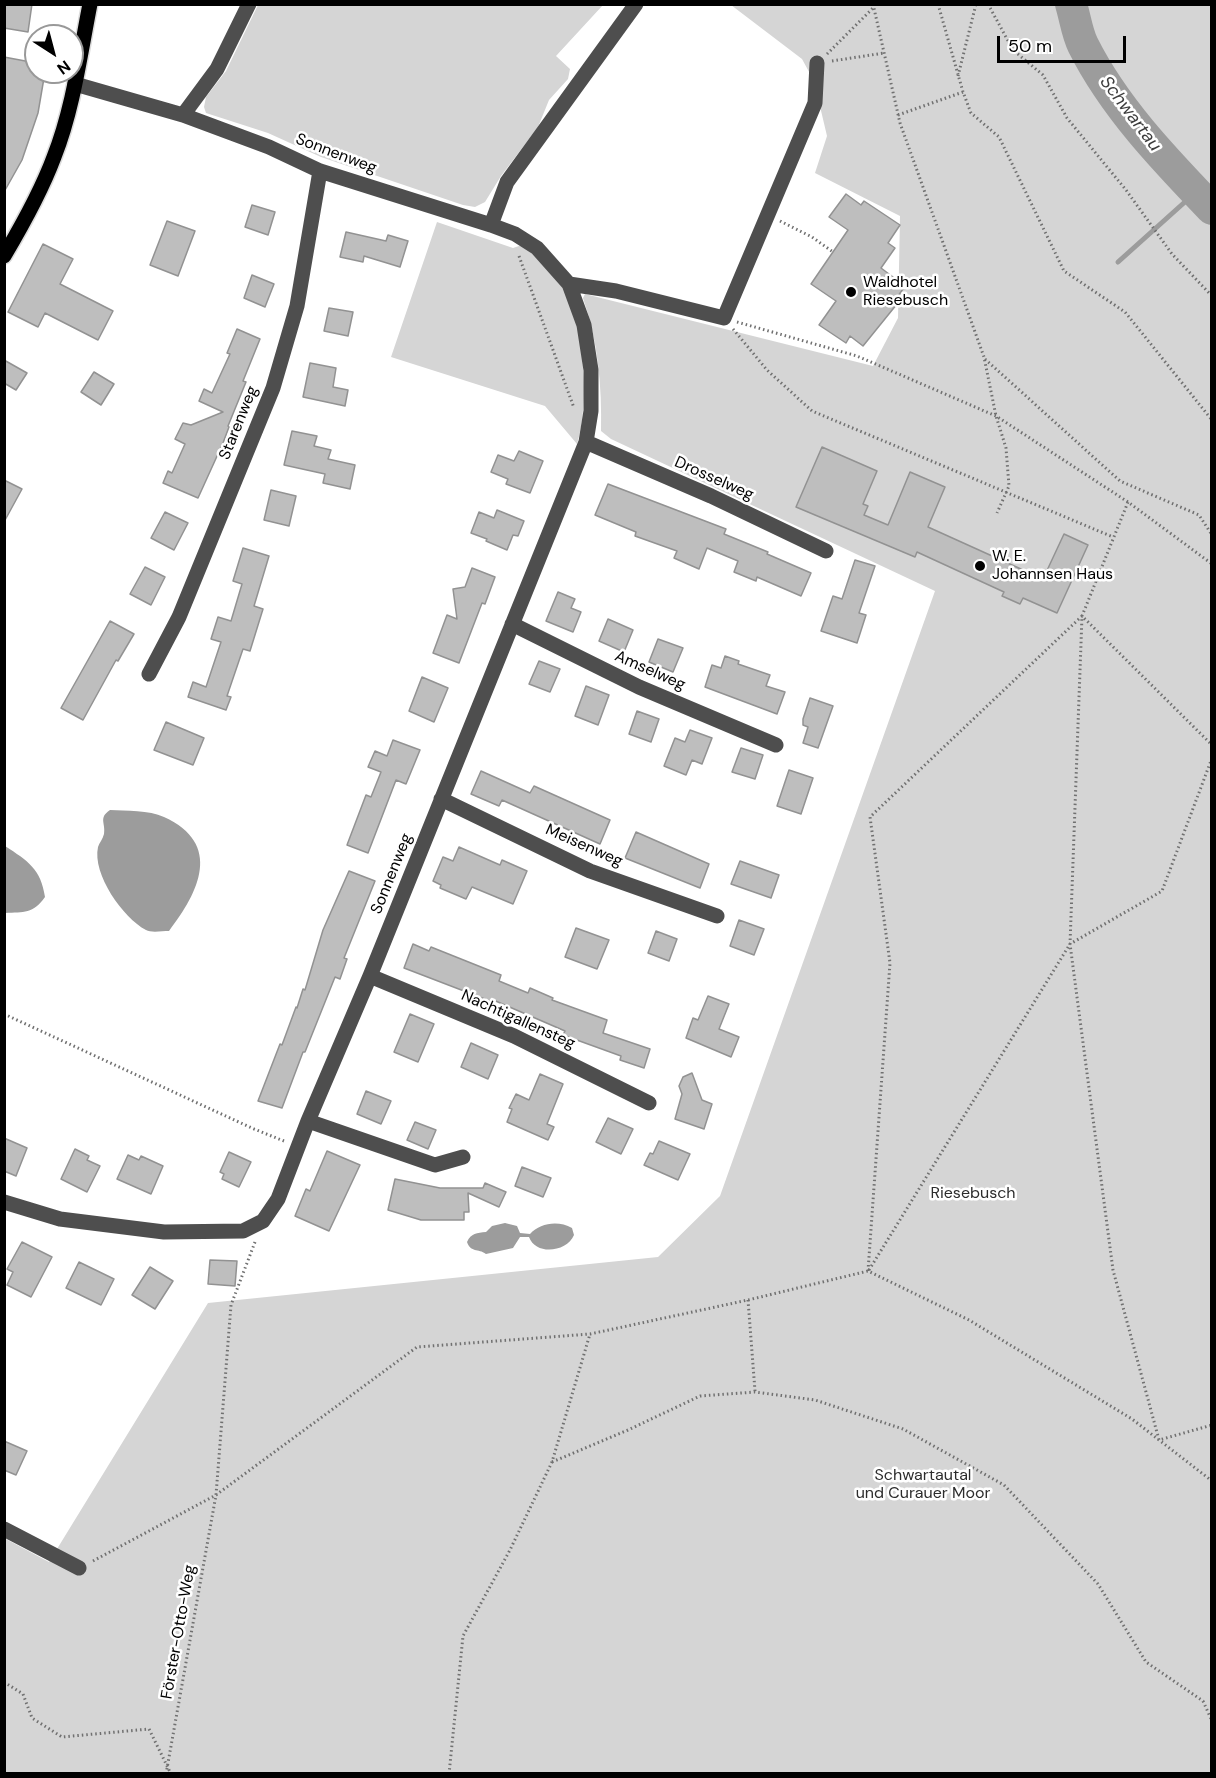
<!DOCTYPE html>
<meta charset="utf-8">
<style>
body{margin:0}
#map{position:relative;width:1216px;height:1778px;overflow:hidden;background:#fff;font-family:"DM Sans",sans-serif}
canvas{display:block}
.frame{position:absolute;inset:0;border:6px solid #000;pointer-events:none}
.north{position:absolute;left:24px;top:24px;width:60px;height:60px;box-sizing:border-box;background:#fff;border:2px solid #999;border-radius:50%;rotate:144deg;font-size:16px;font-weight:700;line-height:24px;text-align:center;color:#000}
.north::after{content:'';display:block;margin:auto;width:21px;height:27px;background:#000;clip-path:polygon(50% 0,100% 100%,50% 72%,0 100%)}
.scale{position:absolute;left:997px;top:36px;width:129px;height:27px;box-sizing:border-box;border:3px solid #000;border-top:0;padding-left:8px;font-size:18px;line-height:21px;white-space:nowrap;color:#000;-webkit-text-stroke:4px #fff;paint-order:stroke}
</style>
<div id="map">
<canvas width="1216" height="1778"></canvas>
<div class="frame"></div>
<div class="north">N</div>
<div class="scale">50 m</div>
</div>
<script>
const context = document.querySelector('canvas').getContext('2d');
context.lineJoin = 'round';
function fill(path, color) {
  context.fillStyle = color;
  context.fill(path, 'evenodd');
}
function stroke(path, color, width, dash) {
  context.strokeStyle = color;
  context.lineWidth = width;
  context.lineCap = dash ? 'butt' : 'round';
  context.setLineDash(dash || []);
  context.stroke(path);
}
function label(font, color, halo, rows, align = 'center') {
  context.font = font + ' "DM Sans",sans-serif';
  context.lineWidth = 5;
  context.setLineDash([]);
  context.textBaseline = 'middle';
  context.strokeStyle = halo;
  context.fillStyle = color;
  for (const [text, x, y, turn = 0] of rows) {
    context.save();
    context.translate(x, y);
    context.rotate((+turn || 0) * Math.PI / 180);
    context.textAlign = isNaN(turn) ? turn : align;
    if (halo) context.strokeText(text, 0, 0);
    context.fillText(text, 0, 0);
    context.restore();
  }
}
fill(new Path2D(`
 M258,5H603L556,56L570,69L568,79L549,100L538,127L501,176L485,202L475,207L463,205L321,157L268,133L206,113L204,107L206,97L226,71Z
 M731,5H1211V1773H5L4,1538L49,1562L208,1303L658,1257L720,1196L935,591L611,439L601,431C602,386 598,341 583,298L585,294L873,366L898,318L900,216L815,173L827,136L814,81L802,59Z
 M437,222L513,248L522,245C536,257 555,271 564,288C584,326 590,404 577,444L545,406L391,357Z`), '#d5d5d5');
fill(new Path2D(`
 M110,810C126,811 149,810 164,817C223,844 199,892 169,931C162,931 151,933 146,930C123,918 92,874 98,847C99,843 103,839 104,834C106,823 98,818 110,810Z
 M5,846C28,861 41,869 45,897C33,914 24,912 5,913Z
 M505,1223L517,1226L520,1233L530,1234C540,1223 558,1220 572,1228L574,1235C567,1252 536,1256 529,1237H520L513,1248L486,1254C478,1248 471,1253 467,1242C471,1233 477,1233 486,1232L492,1226Z`), '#9c9c9c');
stroke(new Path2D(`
 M1118,262L1196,192`), '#9c9c9c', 5);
stroke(new Path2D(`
 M1071,4C1075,17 1077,33 1083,45C1114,107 1164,159 1212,209`), '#9c9c9c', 32);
const building = new Path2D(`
 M4,4H32L28,32L4,28Z
 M4,57L36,63V72H45L38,113L22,160L4,192Z
 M846,194L861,205L864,201L900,225L888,243L895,248L881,268L905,286L894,302L897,304L863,346L850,336L846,343L819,325L836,301L811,284L848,230L829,217Z
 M252,205L275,212L268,235L245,227Z
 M167,221L195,231L178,276L150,265Z
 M346,232L386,241L388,235L408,241L400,267L364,256L363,262L340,257Z
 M43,244L73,259L60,284L113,311L98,340L45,313L38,327L8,312Z
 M252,275L274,284L265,307L244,298Z
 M329,308L353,312L348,336L324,331Z
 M237,329L260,339L243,381L246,382L228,426L229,427L223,443L198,498L163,483L168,471L172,473L185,444L175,439L183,423L191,425L223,412L199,401L204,389L212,393L230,354L227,353Z
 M4,360L27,373L16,390L4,383Z
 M310,363L336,368L333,387L348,390L345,406L303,397Z
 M94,372L114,384L101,405L81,392Z
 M292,431L317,436L314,446L331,450L328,459L355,465L350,489L323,483L325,474L284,465Z
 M822,447L877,471L863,504L868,506L864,515L888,525L910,472L945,487L928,527L1043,579L1064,534L1088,545L1057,613L1023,598L1020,604L1002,596L1004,592L917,552L915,557L796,507Z
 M519,451L543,461L530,493L506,484L508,479L491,472L498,455L514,461Z
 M4,480L22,489L4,522Z
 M608,484L726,529L724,534L768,552L767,554L811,573L801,596L757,577L756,581L734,572L738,561L707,548L699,569L674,558L677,551L635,536L636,532L595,515Z
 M271,490L296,496L289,526L264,520Z
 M497,510L524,521L518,536L513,535L507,550L486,541L487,539L471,533L479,512L494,518Z
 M165,512L188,523L174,550L151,538Z
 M243,548L269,556L254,606L263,609L250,651L243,649L227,696L231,697L226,710L188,697L193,682L206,687L221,642L211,639L218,617L231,621L242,584L233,581Z
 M855,560L875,566L859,613L866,615L857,643L821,631L833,596L842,599Z
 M145,567L165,577L151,605L130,594Z
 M472,568L495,577L485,604L482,603L459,663L433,653L447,615L457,619L453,589L465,587Z
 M558,592L575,599L571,608L581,612L573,632L546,621Z
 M608,619L633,630L624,652L599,641Z
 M110,621L134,634L118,661L116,660L83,720L61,708Z
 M658,639L683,648L673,672L649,662Z
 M725,656L739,661L738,664L770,675L766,686L785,692L777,714L705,687L712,665L721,668Z
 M539,661L560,669L550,692L529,684Z
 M422,677L448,688L434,722L409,711Z
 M586,686L609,695L598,725L575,716Z
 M810,698L833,706L818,748L803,743L808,727L803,725V719Z
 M637,711L659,719L651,742L629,734Z
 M166,722L204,738L193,765L154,750Z
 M690,730L712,738L702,764L692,760L686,775L664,766L675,738L685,742Z
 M393,740L420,750L406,784L396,780L368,853L347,845L366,795L371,797L381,772L368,767L375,751L387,756Z
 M741,748L763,755L755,779L732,772Z
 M789,770L813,778L801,814L777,806Z
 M481,771L530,793L534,786L610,820L600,844L502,800L499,806L471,794Z
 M636,832L709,864L700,888L625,858Z
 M459,847L500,865L502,860L527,871L513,904L472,887L466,899L440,888L441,885L433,881L443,857L453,861Z
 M740,861L779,875L771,898L731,884Z
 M349,871L375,881L344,958L347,959L340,979L335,977L305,1052H303L282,1108L258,1101L280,1044L282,1045L296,1007L297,1008L303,989L305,990L323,930Z
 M739,920L764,929L754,955L730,946Z
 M576,928L609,940L597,969L565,957Z
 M656,931L677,939L669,961L648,953Z
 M413,944L429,951L431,947L501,975L499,981L528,993L530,988L553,998L552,1000L607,1020L603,1033L650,1049L644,1068L620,1060L621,1056L563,1035L565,1031L491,999L490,1001L404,968Z
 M708,996L729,1004L719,1029L739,1037L731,1057L686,1038L693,1018L698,1020Z
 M410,1014L434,1024L418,1062L394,1052Z
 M471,1043L498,1055L488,1079L461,1067Z
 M692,1073L702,1100L712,1104L704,1129L675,1119L682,1094L679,1086L683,1077Z
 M540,1074L563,1084L547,1124L554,1127L548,1140L507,1122L512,1109L509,1108L516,1094L529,1100Z
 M366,1091L391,1101L381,1124L357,1114Z
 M608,1118L633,1129L621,1154L596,1142Z
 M415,1122L436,1130L428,1149L407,1140Z
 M4,1138L27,1148L16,1176L4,1171Z
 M659,1141L690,1154L678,1180L644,1165L650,1153L653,1154Z
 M75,1149L89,1156L87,1160L100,1166L87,1192L61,1179Z
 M327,1151L360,1165L329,1231L295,1216L306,1189L310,1191Z
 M229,1152L251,1162L239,1187L222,1179L224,1174L220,1172Z
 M128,1155L139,1160L141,1156L163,1166L151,1194L117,1179Z
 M522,1167L551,1178L543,1197L515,1186Z
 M395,1179L440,1188H483L485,1183L506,1192L499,1207L468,1193L469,1212H464V1220H421L388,1210Z
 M22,1242L52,1257L31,1297L7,1285L13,1272L7,1269Z
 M210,1260L237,1261L235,1286L208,1284Z
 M79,1262L114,1279L101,1305L66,1288Z
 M150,1267L173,1281L155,1309L132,1295Z
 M4,1441L27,1451L16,1475L4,1470Z`);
fill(building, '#bebebe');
stroke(building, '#929292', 1.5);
const major = new Path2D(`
 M4,256C23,224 41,192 54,157C73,109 80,55 90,4`);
stroke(major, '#dbdbdb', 18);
stroke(new Path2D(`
 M873,4L900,123L984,357L996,416L1006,448L1009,486L997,513
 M938,4L963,92
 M988,4L1013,50L1043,75L1067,118L1126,190L1172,254L1212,296
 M827,54L873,8
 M832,61L884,53
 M958,76L976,4
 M898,115L963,92L971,113L999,137L1064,271L1125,312L1212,420
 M780,221L812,237L833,252
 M519,256L574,408
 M737,322L857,356L996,416L1128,502L1212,564
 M733,329L767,370L812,411L1113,537
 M985,359L1120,481L1199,515L1212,535
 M1212,758L1162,891L1070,944L1113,1270L1159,1440L1212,1425
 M4,1014L254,1129L284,1141
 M869,1270L1070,944L1082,616L1128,502
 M868,1271L890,963L870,817L1082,616L1212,745
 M748,1300L755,1391
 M552,1462L628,1430L700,1396L755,1392L815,1400L903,1429L1004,1485L1098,1584L1146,1662L1203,1701L1212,1721
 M93,1561L216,1495L417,1347L590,1334L748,1300L868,1271L969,1320L1132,1419L1212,1481
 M4,1682L23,1694L32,1718L62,1737L149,1729L171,1774
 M166,1774L216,1495L231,1305L255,1242
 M449,1774L463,1636L510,1550L552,1462L590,1334`), '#707070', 3, [1.5, 3]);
stroke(new Path2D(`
 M183,115L217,69L249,4
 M491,225L507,182L636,4
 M569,284L616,291L724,318L815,103L817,63
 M586,442L711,496L826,551
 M512,624L639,687L776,745
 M149,674L179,617L273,388L297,306L320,171
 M441,799L590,871L717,916
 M370,976L514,1036L649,1103
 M308,1121L435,1165L463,1157
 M4,1202L60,1219L164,1232L243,1231L263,1221L278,1199L308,1121L370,976L586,442L591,411V370L584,325L569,284L537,248L515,234L491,225L320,171L269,147L183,115L75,84
 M4,1529L79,1568`), '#4e4e4e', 15);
stroke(major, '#000', 15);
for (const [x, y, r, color] of [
 [851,292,6,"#000"],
 [980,566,6,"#000"]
]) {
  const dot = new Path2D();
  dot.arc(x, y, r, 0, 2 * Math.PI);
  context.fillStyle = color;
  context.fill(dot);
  stroke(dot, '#fff', 2);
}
label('16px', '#000', '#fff', [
 ["Sonnenweg",336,154,21],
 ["Starenweg",239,423,-68],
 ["Drosselweg",714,479,24],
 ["Amselweg",650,671,24],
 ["Meisenweg",584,846,24],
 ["Sonnenweg",392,874,-68],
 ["Nachtigallensteg",518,1020,24],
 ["Förster-Otto-Weg",179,1632,-80]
]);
label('16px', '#000', '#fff', [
 ["Waldhotel",863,283],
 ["Riesebusch",863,301],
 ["W. E.",992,557],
 ["Johannsen Haus",992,575]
], 'left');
label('16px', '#2c2c2c', '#fff', [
 ["Riesebusch",973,1194],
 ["Schwartautal",923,1476],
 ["und Curauer Moor",923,1494]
]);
label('italic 18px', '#3d3d3d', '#fff', [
 ["Schwartau",1130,114,53]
]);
</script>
